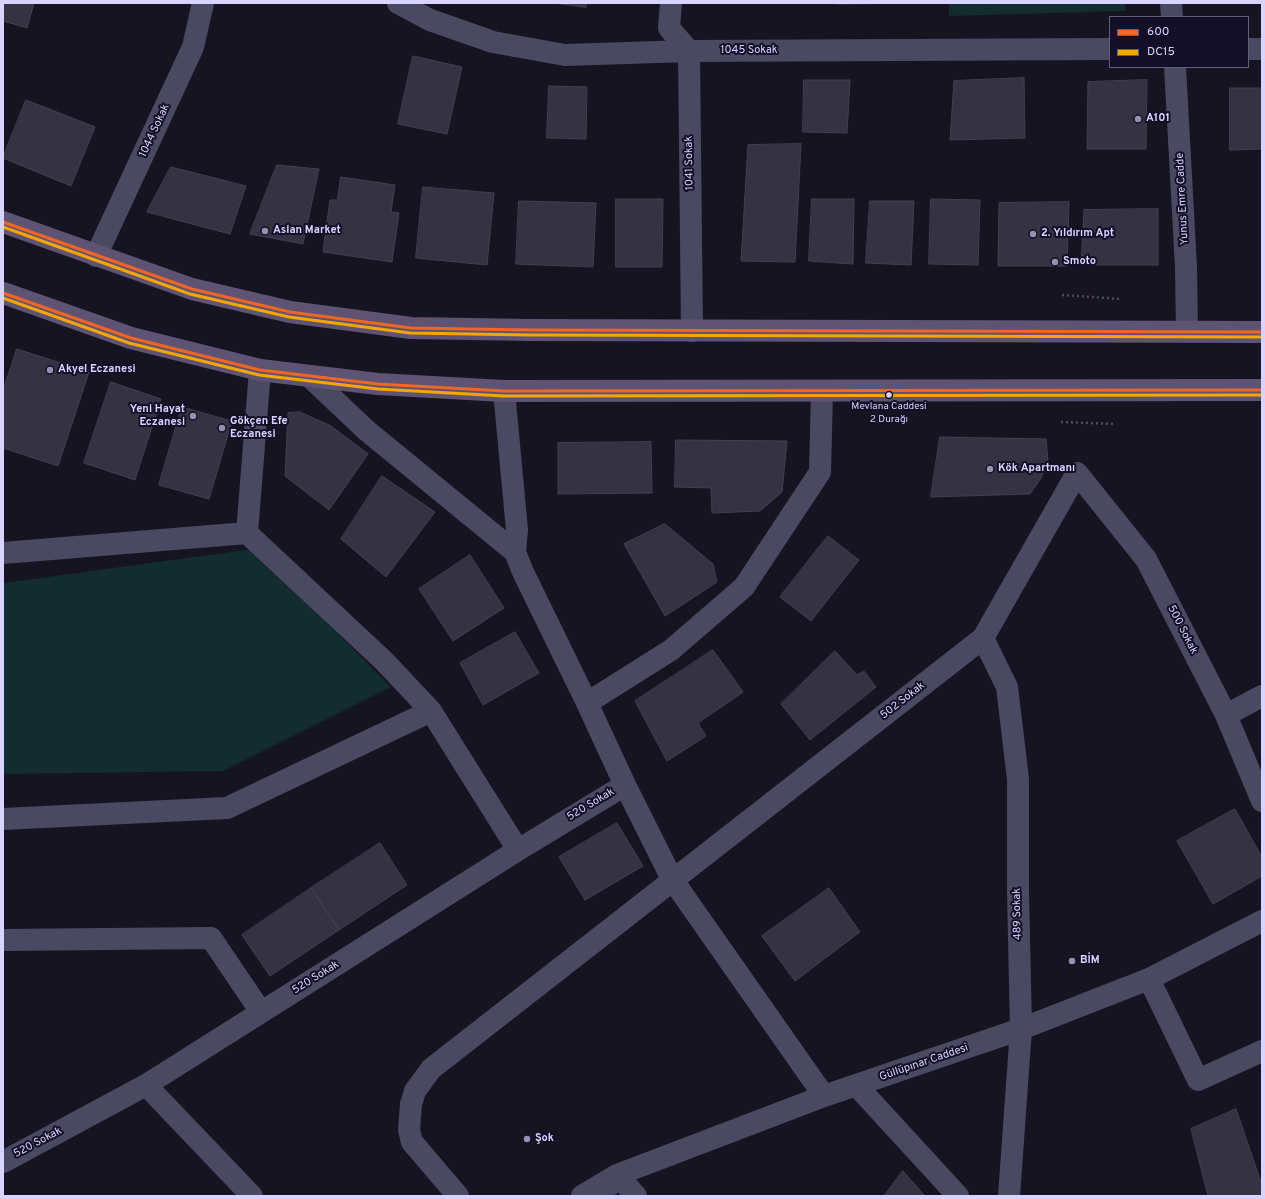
<!DOCTYPE html>
<meta charset="utf-8">
<style>
body{margin:0}
#map{position:relative;width:1265px;height:1199px;overflow:hidden;background:#161421;font-family:Overpass,sans-serif}
canvas{display:block}
.frame{position:absolute;inset:0;border:4px solid #d9d4ff;pointer-events:none}
.legend{position:absolute;left:1109px;top:16px;width:140px;height:52px;box-sizing:border-box;background:#130f26;border:1px solid #625e7d;margin:0;padding:5px 7px;list-style:none;font-size:12px;color:#d9d4ff}
.legend li{display:flex;align-items:center;gap:8px;height:20px}
.legend b{width:20px;border:1px solid #625e7d}
</style>
<div id="map">
<canvas width="1265" height="1199"></canvas>
<div class="frame"></div>
<ul class="legend">
<li><b style="height:5px;background:#f26522"></b>600</li>
<li><b style="height:5px;background:#f7a600"></b>DC15</li>
</ul>
</div>
<script>
const context = document.querySelector('canvas').getContext('2d');
context.lineJoin = 'round';
function fill(path, color) {
  context.fillStyle = color;
  context.fill(path, 'evenodd');
}
function stroke(path, color, width, dash) {
  context.strokeStyle = color;
  context.lineWidth = width;
  context.lineCap = dash ? 'butt' : 'round';
  context.setLineDash(dash || []);
  context.stroke(path);
}
function label(font, color, halo, rows, align = 'center') {
  context.font = font + ' Overpass,sans-serif';
  context.lineWidth = 4;
  context.setLineDash([]);
  context.textBaseline = 'middle';
  context.strokeStyle = halo;
  context.fillStyle = color;
  for (const [text, x, y, turn = 0] of rows) {
    context.save();
    context.translate(x, y);
    context.rotate((+turn || 0) * Math.PI / 180);
    context.textAlign = isNaN(turn) ? turn : align;
    if (halo) context.strokeText(text, 0, 0);
    context.fillText(text, 0, 0);
    context.restore();
  }
}
fill(new Path2D(`
 M949,3H1125V11L949,16Z
 M253,549L391,687L223,771L3,774V583Z`), '#132c2d');
const building = new Path2D(`
 M3,3H34L27,28L3,21Z
 M554,3H587L586,7Z
 M836,3H926L836,4Z
 M413,56L462,67L447,134L398,124Z
 M1024,78L1025,138L950,140L954,81Z
 M804,80H850L847,133L803,132Z
 M1147,80L1146,149H1087L1088,82Z
 M549,86L587,87L586,139L547,138Z
 M1230,88H1262V149L1230,150Z
 M26,100L95,127L71,186L3,158Z
 M801,144L795,262L741,261L748,145Z
 M277,165L319,169L303,244L250,234Z
 M171,167L246,186L230,234L147,212Z
 M341,177L395,185L391,212L399,213L392,262L323,252L330,200H337Z
 M423,187L494,193L487,265L416,258Z
 M616,199H663L662,267H616Z
 M812,199H854L853,264L809,261Z
 M931,199L980,200L978,265L929,264Z
 M519,201L596,203L593,267L516,264Z
 M870,201H914L911,265L866,263Z
 M1069,202L1067,266H998L999,203Z
 M1158,209V265H1081L1084,210Z
 M17,349L89,372L58,466L3,448V391Z
 M111,382L161,399L135,480L84,463Z
 M182,407L232,421L209,499L159,485Z
 M300,412L331,426L368,454L329,510L285,476L288,413Z
 M940,437L1046,439L1048,461L1041,478L1030,494L931,497Z
 M676,440L787,441L782,492L760,511L712,513L711,488L675,487Z
 M651,442L652,493L558,494V443Z
 M382,476L435,512L386,577L341,539Z
 M665,524L713,564L717,582L665,616L624,544Z
 M828,536L859,560L811,621L780,597Z
 M470,555L504,608L453,641L419,589Z
 M515,632L539,673L483,705L460,663Z
 M713,650L743,692L698,723L706,736L667,761L635,701Z
 M835,651L857,675L864,671L876,687L810,740L781,704Z
 M1235,809L1262,857V876L1213,904L1177,841Z
 M617,823L643,866L585,900L559,857Z
 M380,843L407,885L339,930L311,888Z
 M311,888L339,930L270,976L242,935Z
 M829,888L860,932L795,981L762,936Z
 M1236,1109L1262,1185V1196H1208L1191,1129Z
 M903,1171L925,1196H884Z`);
fill(building, '#343243');
stroke(building, '#433f54', 1);
stroke(new Path2D(`
 M1062,295L1121,299
 M1061,422L1116,424`), '#44505f', 2.5, [2, 3]);
stroke(new Path2D(`
 M398,3L430,20L493,42L565,55L689,51L1110,49
 M671,3L669,28L689,51L692,331
 M1171,3L1172,17
 M1248,49H1262
 M1175,67L1186,267L1187,331
 M96,256L193,47L203,3
 M309,376L366,430L515,552
 M504,391L517,530L515,552L523,572L587,703L625,785L672,879L824,1096
 M247,533L385,662L431,711L518,850
 M3,553L247,533L260,370
 M983,638L1007,687L1018,779V892L1021,1029L1009,1196
 M587,703L671,650L744,587L820,472L822,392
 M1226,715L1262,696
 M3,819L227,808L431,711
 M3,940L211,938L261,1012
 M1149,979L1198,1080L1262,1051
 M146,1085L252,1196
 M857,1086L958,1196
 M3,1162L146,1085L518,850L625,785
 M610,1185L617,1175L636,1196
 M458,1196L412,1142L409,1130L411,1104L415,1091L431,1069L983,638L1077,473L1146,559L1226,715L1262,801
 M582,1196L617,1175L824,1096L1021,1029L1149,979L1262,921`), '#4a4962', 22);
stroke(new Path2D(`
 M3,222L192,289L290,312L411,328L531,330L1262,332
 M3,293L131,338L260,370L378,384L504,391L1262,390`), '#5e5373', 22);
stroke(new Path2D(`
 M3,222L192,289L290,312L411,328L531,330L1262,332
 M3,293L131,338L260,370L378,384L504,391L1262,390`), '#f26522', 3);
stroke(new Path2D(`
 M3,227L190,294L289,317L410,333L531,335L1262,337
 M3,298L129,343L259,375L378,389L504,396L1262,395`), '#f7a600', 3);
for (const [x, y, r, color] of [
 [1138,119,4,"#9591b1"],
 [265,231,4,"#9591b1"],
 [1033,234,4,"#9591b1"],
 [1055,262,4,"#9591b1"],
 [50,370,4,"#9591b1"],
 [889,395,3.5,"#d9d4ff"],
 [193,416,4,"#9591b1"],
 [222,428,4,"#9591b1"],
 [990,469,4,"#9591b1"],
 [1072,961,4,"#9591b1"],
 [527,1139,4,"#9591b1"]
]) {
  const dot = new Path2D();
  dot.arc(x, y, r, 0, 2 * Math.PI);
  context.fillStyle = color;
  context.fill(dot);
  stroke(dot, '#130f26', 1.5);
}
label('10px', '#d9d4ff', '#130f26', [
 ["Mevlana Caddesi",889,407],
 ["2 Durağı",889,420]
]);
label('11px', '#d9d4ff', '#130f26', [
 ["1045 Sokak",749,51],
 ["1044 Sokak",155,131,-65],
 ["1041 Sokak",690,163,-91],
 ["Yunus Emre Cadde",1183,199,-93],
 ["500 Sokak",1182,630,63],
 ["502 Sokak",903,701,-38],
 ["520 Sokak",591,805,-31],
 ["489 Sokak",1018,914,-91],
 ["520 Sokak",316,978,-32],
 ["Güllüpınar Caddesi",924,1063,-19],
 ["520 Sokak",38,1143,-28]
]);
label('bold 11px', '#d9d4ff', '#130f26', [
 ["A101",1146,119],
 ["Aslan Market",273,231],
 ["2. Yıldırım Apt",1041,234],
 ["Smoto",1063,262],
 ["Akyel Eczanesi",58,370],
 ["Yeni Hayat",185,410,"right"],
 ["Eczanesi",185,423,"right"],
 ["Gökçen Efe",230,422],
 ["Eczanesi",230,435],
 ["Kök Apartmanı",998,469],
 ["BİM",1080,961],
 ["Şok",535,1139]
], 'left');
</script>
